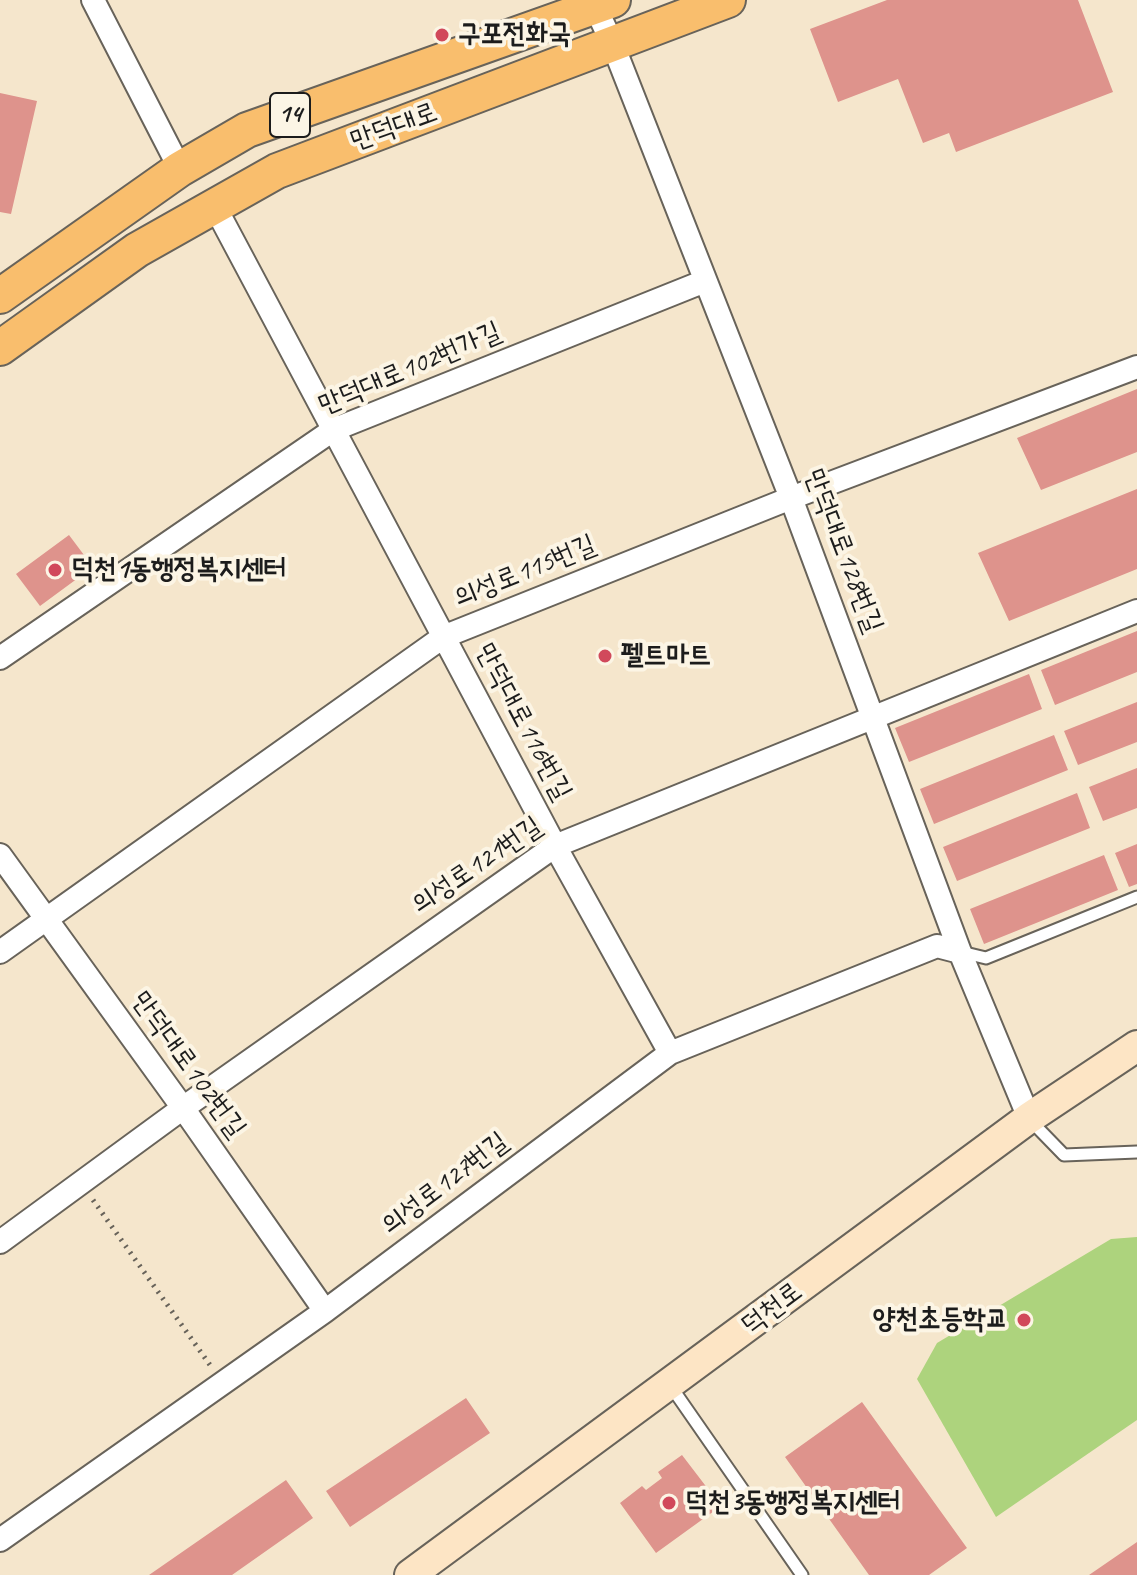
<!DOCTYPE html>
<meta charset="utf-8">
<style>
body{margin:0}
canvas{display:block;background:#f5e6cc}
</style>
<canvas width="1137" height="1575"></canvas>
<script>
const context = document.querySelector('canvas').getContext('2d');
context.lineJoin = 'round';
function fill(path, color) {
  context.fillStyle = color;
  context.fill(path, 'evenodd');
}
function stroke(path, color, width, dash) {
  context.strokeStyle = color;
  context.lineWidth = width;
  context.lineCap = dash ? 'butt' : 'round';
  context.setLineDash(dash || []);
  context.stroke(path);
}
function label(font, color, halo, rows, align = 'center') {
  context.font = font + ' Caveat,"Poor Story",sans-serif';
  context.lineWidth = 8;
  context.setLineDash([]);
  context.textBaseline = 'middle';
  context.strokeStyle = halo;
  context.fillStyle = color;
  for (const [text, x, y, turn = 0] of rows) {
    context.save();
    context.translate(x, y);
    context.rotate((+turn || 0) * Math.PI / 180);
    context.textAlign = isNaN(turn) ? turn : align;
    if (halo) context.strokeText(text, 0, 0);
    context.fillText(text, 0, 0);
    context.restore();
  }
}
fill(new Path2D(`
 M1137,1237V1420L996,1517L917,1379L937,1343L1111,1239Z`), '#add37d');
fill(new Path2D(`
 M887,0H1078L1113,92L956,152L949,133L923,143L898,79L838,102L810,29Z
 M0,93L37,101L11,214L0,212Z
 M1137,389V452L1041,490L1017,438Z
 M1137,489V569L1009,621L978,553Z
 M69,535L93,567L40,606L16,574Z
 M1137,631V672L1055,705L1041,670Z
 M1029,674L1042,709L909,762L895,728Z
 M1137,702V742L1078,765L1064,731Z
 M1054,735L1068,770L934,824L920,789Z
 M1137,768V808L1103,821L1089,787Z
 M1077,793L1090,828L957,881L943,847Z
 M1137,844V884L1129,887L1115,853Z
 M1104,855L1118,890L984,944L970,909Z
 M466,1398L490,1433L350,1527L326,1491Z
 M862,1402L967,1548L929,1575H869L785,1457Z
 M682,1455L721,1506L656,1553L620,1503L642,1486L646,1490L662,1478L658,1472Z
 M286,1480L313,1518L232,1575H149Z
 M1137,1542V1575H1089Z`), '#de938c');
const lane = new Path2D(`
 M961,952L986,958L1137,897
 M1029,1119L1064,1155L1137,1152
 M670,1385L802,1575`);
const street = new Path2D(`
 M93,0L180,169
 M592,0L613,45L791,498L960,952L1029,1118
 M214,205L555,846L670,1053
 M0,658L333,430L705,281
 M0,855L183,1108L325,1311
 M0,952L443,637L791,498L1137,367
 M0,1242L183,1108L555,846L1137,611
 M0,1540L325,1311L670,1053L937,946L960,952`);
const secondary = new Path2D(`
 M410,1575L1029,1118L1137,1046`);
const primary = new Path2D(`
 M0,296L180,169L247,130L613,0
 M0,348L137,250L277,171L728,0`);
stroke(lane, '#68635a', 15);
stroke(street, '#68635a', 26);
stroke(secondary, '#68635a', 34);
stroke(primary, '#68635a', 38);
stroke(new Path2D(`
 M93,1200L210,1365`), '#68635a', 5, [2, 6]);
stroke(lane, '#fff', 11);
stroke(street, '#fff', 22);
stroke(secondary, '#fde5c5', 30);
stroke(primary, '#f9be6d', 34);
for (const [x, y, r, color] of [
 [442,35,8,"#d1495b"],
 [55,570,8,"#d1495b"],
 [605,656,8,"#d1495b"],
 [1024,1320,8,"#d1495b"],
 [669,1503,8,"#d1495b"]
]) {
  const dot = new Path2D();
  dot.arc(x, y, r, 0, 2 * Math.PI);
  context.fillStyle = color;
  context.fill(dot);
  stroke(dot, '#fcf5e5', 3);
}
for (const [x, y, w] of [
 [290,115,40]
]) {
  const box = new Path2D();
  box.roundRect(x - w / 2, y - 22, w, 44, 6);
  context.fillStyle = '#fcf5e5';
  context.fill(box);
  stroke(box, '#1c1c1c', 2);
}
label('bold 26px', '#1c1c1c', null, [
 ["14",290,115]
]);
label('bold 28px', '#1c1c1c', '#fcf5e5', [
 ["구포전화국",458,35],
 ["덕천1동행정복지센터",71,570],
 ["펠트마트",621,656],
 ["양천초등학교",1008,1320,"right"],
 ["덕천3동행정복지센터",685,1503]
], 'left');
label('28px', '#1c1c1c', '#fcf5e5', [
 ["만덕대로",394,127,-20],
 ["만덕대로102번가길",410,369,-23],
 ["만덕대로128번길",843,551,69],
 ["의성로115번길",525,572,-22],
 ["만덕대로116번길",523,722,62],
 ["의성로121번길",477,866,-34],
 ["만덕대로102번길",188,1065,54],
 ["의성로127번길",445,1184,-37],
 ["덕천로",772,1309,-37]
]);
</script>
